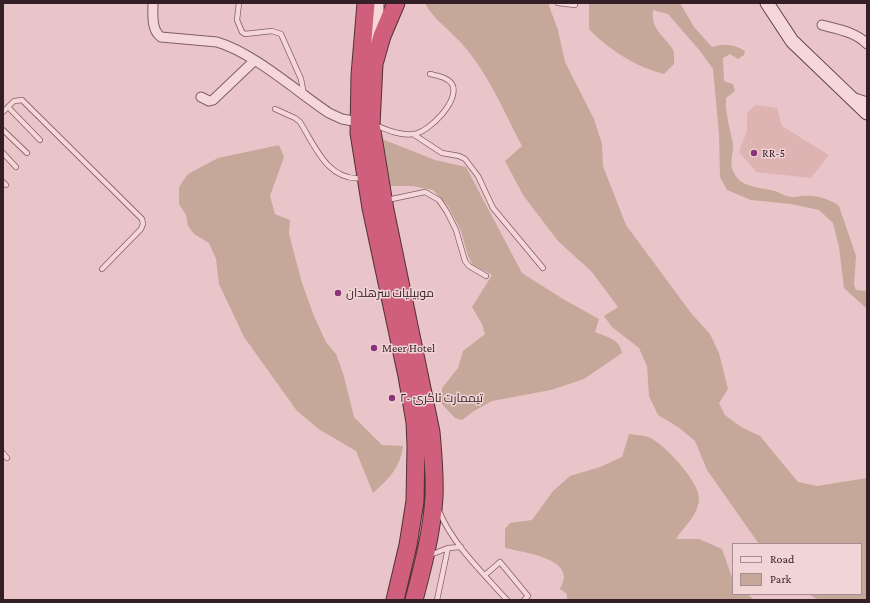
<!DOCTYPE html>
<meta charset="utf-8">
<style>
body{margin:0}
#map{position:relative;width:870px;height:603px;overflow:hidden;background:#e9c5c9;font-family:"Crimson Pro",serif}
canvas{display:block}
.frame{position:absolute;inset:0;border:4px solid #341f26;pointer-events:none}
.legend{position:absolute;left:732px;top:543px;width:130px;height:52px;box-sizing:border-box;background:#f1d4d6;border:1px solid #a58c90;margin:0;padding:5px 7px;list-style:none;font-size:12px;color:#341f26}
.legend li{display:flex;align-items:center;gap:8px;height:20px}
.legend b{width:20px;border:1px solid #a58c90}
</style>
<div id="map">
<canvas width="870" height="603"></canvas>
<div class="frame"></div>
<ul class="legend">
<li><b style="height:5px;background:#f5d7da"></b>Road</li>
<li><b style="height:11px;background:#c6a89a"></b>Park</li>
</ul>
</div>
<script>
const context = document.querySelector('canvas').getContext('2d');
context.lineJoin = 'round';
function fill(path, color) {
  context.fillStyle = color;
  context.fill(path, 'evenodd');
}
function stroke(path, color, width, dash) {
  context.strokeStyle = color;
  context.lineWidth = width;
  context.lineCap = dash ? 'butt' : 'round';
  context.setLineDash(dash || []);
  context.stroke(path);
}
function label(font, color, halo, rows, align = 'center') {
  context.font = font + ' "Crimson Pro",Cairo,serif';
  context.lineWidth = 3;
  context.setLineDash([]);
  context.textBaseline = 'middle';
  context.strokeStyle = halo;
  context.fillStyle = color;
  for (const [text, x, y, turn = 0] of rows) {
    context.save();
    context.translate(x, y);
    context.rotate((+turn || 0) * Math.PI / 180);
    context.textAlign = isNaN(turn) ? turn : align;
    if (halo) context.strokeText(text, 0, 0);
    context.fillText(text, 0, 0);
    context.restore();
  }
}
fill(new Path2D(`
 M755,105L777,108L782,126L829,155L811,178L756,172L739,152L747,131V113Z`), '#deb4b3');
fill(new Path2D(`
 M425,3H548L558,30L565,62L594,119L602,144L603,166L626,225L691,313L710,334L719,353L728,389L719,403L725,415L741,427L760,436L798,482L817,486L867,478V600H819L808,594H861V544H759L707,470L695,441L678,427L658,415L649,396L647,366L639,348L612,327L604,316L618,307L592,272L558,241L523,195L505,161L522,146C507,118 495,89 477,63C470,53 462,43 453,35C443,24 432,17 425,3Z
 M589,3H680L694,27L712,47C724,43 734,44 745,51L744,55L738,59L730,54L723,58L724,81L733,84L735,91L726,98C725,114 730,128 733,144C734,151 730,160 732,168C739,189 757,186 775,191C780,193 787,197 792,197C795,198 798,196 801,196C814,195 829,198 839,206L856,256L854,285L856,290L867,291V309L844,288L839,247L833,223L819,210L791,204L751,200L727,190L720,177L719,134L713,69L700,51L668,14L653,10C651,29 662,34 672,48C675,52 674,59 674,64L664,74C636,67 609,50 589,29Z
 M382,139L435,160L466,167L522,273L563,299L599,319L595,332C607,337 620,339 622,353L584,379L551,390L492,401L474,411L462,420L455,418L441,403L442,388L458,368L463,351L485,334L482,324L472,307L492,275L473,265L468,256L461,231L448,206L433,190L412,186H387Z
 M279,145L284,157L270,196L275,214L290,220L289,234L302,283L314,316L326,342L336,354L343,373L354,417L382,445L403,446C400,468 389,479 373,493L356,451L320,430L297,411L244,337L219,284L216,259L209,243L194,234L188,226L186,215L179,204V187L188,174L218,158Z
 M629,434C635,435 642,435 648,437C663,442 701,483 699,500C697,517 685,525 676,539H699L722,549L733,580V594H748L754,600H567V594L560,589C561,586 564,581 564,577C564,557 521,552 505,548V529L510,523L532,520L553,491L570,476L600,467L622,457Z`), '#c6a89a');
const lane = new Path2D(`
 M239,3L237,20L242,32L245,34L272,31L281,34L301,79L304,95
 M558,3L575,5
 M8,107L40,140
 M275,109L295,118L300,122C315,146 328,182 362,178
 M3,112L14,101L22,100L142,219L143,224L141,229L102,269
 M375,125C387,130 401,136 414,134C429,132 461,100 452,84C447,77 438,76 430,74
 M3,130L27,153
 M413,134L442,153L459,156L465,159L478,176L493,208L543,268
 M3,153L16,167
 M3,182L6,185
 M387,200L425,192L439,200L447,212L456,230L465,261L469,266L486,276
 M3,453L7,458
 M439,511C453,545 483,573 507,600
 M430,555L448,548L461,547
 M485,575L500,562L528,596L524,600
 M437,600L448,548`);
const street = new Path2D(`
 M153,3C153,14 151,30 161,37L217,42C254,53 296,91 329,113L342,119L359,122
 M822,25C837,29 856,32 867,44
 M201,97L209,101L213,100L254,61
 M852,97L867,102`);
const secondary = new Path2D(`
 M377,3V46
 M767,3L792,41L867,113`);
const highway = new Path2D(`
 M366,3L360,75L359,133L371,208L407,376L415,422L416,446L415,501L408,545L395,600
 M396,3L382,36L374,64L371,125L385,210L431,432C433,454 435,475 434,497C432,532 423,566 414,600`);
stroke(lane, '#825d67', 6);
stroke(street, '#825d67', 11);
stroke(secondary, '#64404b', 15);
stroke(highway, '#50313b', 19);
stroke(lane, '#f5d7da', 4.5);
stroke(street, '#f5d7da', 9);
stroke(secondary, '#f5d7da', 13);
stroke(highway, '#cf5f7a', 17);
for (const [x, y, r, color] of [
 [754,153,4,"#8a337a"],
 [338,293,4,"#8a337a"],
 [374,348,4,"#8a337a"],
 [392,398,4,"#8a337a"]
]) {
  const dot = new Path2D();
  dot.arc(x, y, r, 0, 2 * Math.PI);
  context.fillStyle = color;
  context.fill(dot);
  stroke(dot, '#f1d4d6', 1.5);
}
label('12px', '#341f26', '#f1d4d6', [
 ["RR-5",762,153],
 ["موبيليات سرهلدان",346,293],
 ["Meer Hotel",382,348],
 ["تيممارت ئاكرئ -٢",400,398]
], 'left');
</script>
